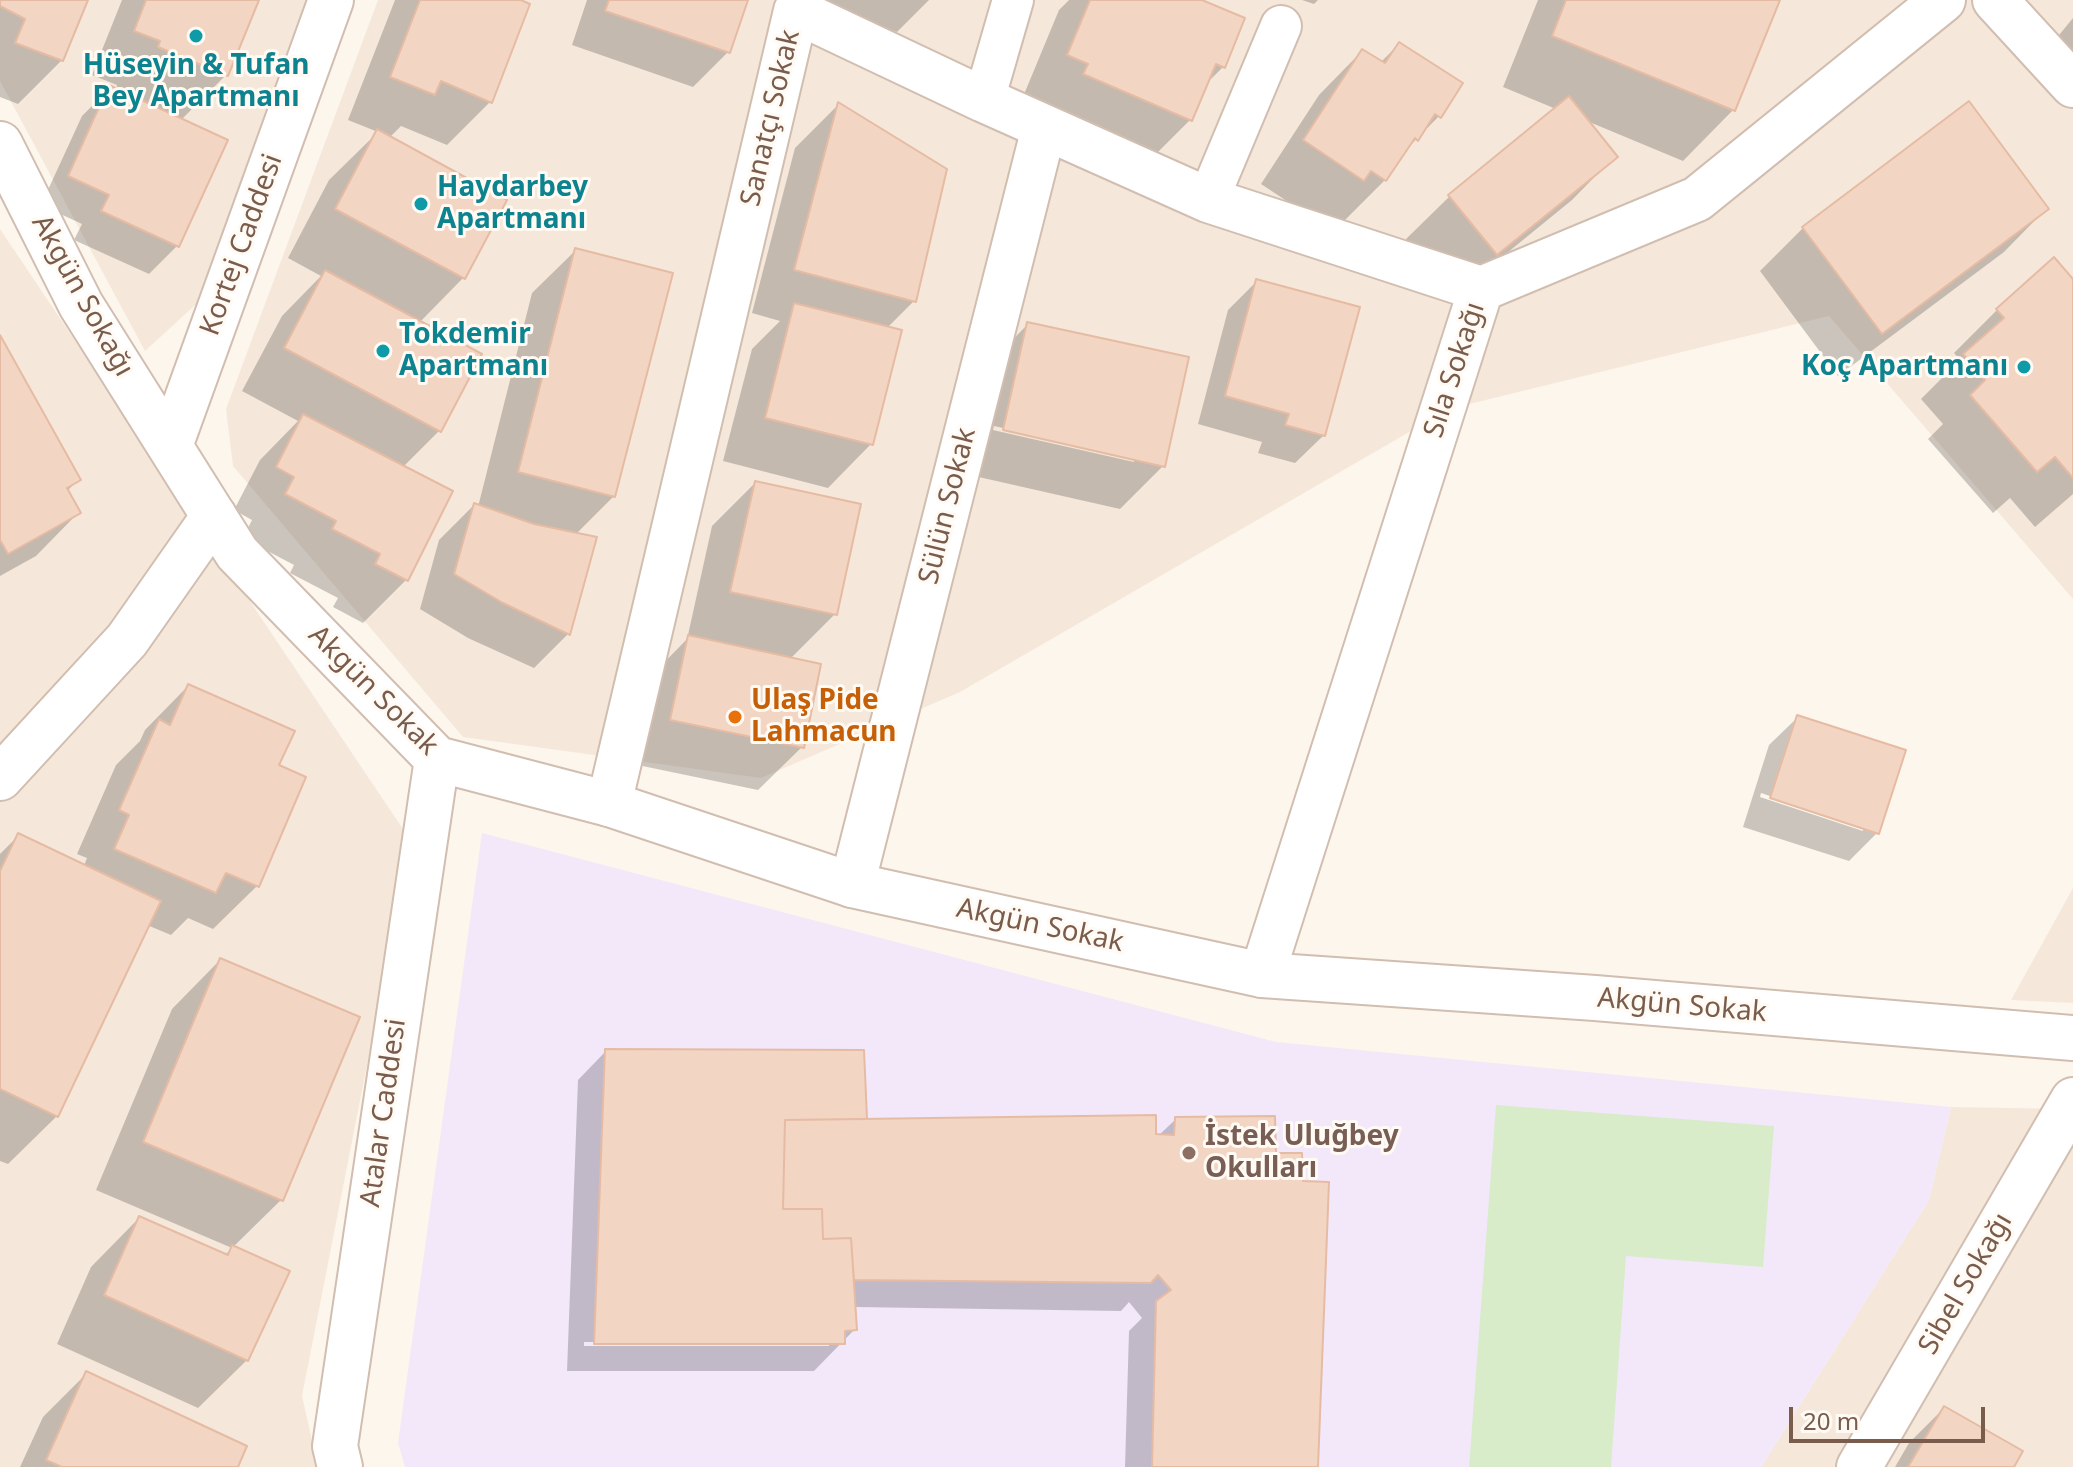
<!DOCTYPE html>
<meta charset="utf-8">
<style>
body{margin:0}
#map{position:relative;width:2073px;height:1467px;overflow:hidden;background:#fdf6ec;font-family:"Noto Sans",sans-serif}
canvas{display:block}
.scale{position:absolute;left:1789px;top:1407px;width:196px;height:36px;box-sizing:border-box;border:4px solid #7a5c4d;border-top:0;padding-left:10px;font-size:24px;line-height:28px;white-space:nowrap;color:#7a5c4d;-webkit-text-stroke:6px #fffaf3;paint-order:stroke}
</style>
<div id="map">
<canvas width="2073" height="1467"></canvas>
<div class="scale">20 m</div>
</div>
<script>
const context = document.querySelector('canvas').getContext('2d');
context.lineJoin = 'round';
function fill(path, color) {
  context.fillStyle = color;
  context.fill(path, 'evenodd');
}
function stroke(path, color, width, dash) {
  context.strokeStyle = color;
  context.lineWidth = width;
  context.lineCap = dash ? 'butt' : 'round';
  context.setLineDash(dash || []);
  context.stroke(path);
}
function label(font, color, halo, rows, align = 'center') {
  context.font = font + ' "Noto Sans",sans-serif';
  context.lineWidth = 6;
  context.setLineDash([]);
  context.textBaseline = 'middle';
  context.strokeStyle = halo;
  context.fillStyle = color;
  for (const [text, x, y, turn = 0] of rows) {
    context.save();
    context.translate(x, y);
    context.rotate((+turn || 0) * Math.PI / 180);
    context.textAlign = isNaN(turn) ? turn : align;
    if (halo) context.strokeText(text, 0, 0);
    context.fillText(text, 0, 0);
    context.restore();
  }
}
fill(new Path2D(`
 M0,0H316L216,286L145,351L0,81Z
 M378,0H2073V599L1829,316L1449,409L960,692L761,778L463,737L233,466L226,409Z
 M0,229L411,841L302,1396L318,1467H0Z
 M2073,888V1003L2011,1000Z
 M1951,1107L2073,1109V1467H1761L1929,1200Z`), '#f5e8da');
fill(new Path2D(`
 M482,833L1276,1042L1951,1107L1929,1200L1761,1467H405L398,1443Z`), '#f3e8fa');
fill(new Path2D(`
 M1496,1105L1774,1126L1763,1267L1626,1256L1611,1467H1469Z`), '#d8ecc9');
fill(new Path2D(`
 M0,0H86L62,60L18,104L0,97Z
 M122,0H257L226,75L181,120L177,246L149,274L74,240L82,224L41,205L82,116L110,88L116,91L117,85L92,75Z
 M395,0H516L490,102L447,145L401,126L389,138L463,278L419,323L440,430L402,468L406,580L363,623L333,607L338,598L290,573L294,565L243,538L252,520L234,510L260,460L298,421L242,391L282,316L321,276L288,258L329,180L378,132L348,120Z
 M587,0H746L728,52L693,87L572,45Z
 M791,0H929L897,32Z
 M1069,0H1197L1243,20L1223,67L1204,86L1190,120L1142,168L1020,104L1059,10Z
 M1302,0H1318L1314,4Z
 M1538,0H1778L1733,110L1683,161L1587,121L1615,156L1572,200L1453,297L1406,239L1450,196L1556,109L1503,87Z
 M2073,18V56L2055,40Z
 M1399,44L1439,116L1402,154L1385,180L1342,223L1328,215L1320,223L1261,184L1319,95L1362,51L1380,63Z
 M838,105L914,301L887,328L871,444L828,488L723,461L752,349L780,321L752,313L795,148Z
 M2047,208L2004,252L1838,376L1760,271L1803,228Z
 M576,250L614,496L575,535L568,634L534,668L468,638L420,609L439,540L474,505L478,507L532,293Z
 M1256,282L1324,435L1295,463L1258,453L1262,442L1198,424L1228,310Z
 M2073,282V494L2035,527L2010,498L1993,513L1928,439L1943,424L1921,399L1960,360L1954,353L1997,310Z
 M1028,324L1163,466L1120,509L961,473L985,368ZM994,426L1134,458V462L993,430Z
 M0,339L78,480L67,491L79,512L36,556L0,576Z
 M755,483L835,614L790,659L802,747L758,790L628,763L646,681L691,635H688L712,526Z
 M188,686L277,766L257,886L213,929L188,918L171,935L147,925L57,1116L8,1164L0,1161V854L19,835L84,866L87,858L77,854L116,765L140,741L145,730Z
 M1798,717L1877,833L1849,861L1743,827L1769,745ZM1761,793L1863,827V831L1760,797Z
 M220,960L281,1200L233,1247L247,1360L198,1408L57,1344L91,1267L139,1218L224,1256L232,1248L96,1190L172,1009Z
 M606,1051L865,1121L1158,1136L1176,1119L1275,1155L1316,1467H1125L1129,1331L1142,1318L1129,1302L1121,1311L854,1307L855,1329L814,1371H567L578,1080ZM584,1342H829V1346H584Z
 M86,1374L235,1467H20L43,1417Z
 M1944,1408L2011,1467H1895L1909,1443Z`), '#0003');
const building = new Path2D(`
 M0,0H88L63,61L15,43L25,19L0,6Z
 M146,0H259L228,76L158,47L160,41L134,31Z
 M420,0H521L530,4L492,103L441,81L435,95L390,77Z
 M609,0H748L730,53L605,11Z
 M1090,0H1202L1245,18L1225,68L1216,64L1192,121L1083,74L1088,64L1067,55Z
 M1566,0H1780L1735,111L1552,36Z
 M1399,42L1463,83L1441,118L1435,114L1418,141L1415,138L1386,181L1371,171L1364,181L1303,140L1362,49L1385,63Z
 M109,85L228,140L179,247L101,211L109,195L68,176Z
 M1569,96L1618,157L1497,255L1448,195Z
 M1969,101L2049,209L1882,334L1802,227Z
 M838,102L947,169L916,302L794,270Z
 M377,129L507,200L465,279L335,209Z
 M575,248L673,273L615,497L518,472Z
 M2054,257L2073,279V478L2055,457L2037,472L1970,395L1985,380L1963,354L2004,318L1996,309Z
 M325,270L482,354L441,432L284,348Z
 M1256,279L1360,307L1325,436L1285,425L1289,414L1225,396Z
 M794,303L902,330L873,445L765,418Z
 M1027,322L1189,357L1165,467L1003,430Z
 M0,335L81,480L67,488L81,513L8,554L0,540Z
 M303,414L453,491L408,581L375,564L380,554L332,529L336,521L285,494L294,477L276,467Z
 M755,481L861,504L837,615L730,592Z
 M474,503L534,524L597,537L570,635L503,603L454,574Z
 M688,635L821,664L804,748L670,720Z
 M188,684L295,731L279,765L306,777L259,887L226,873L216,893L114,849L129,815L119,810L159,719L170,725Z
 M1797,715L1906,750L1879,834L1770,798Z
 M18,833L161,901L58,1117L0,1089V871Z
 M220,958L360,1017L283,1201L143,1142Z
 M605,1049L864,1050L867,1119L785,1120L783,1209H822L823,1239L851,1238L857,1330L845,1331V1344H594Z
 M1156,1115V1134L1174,1135L1175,1117L1275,1116L1276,1153H1302L1303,1181L1329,1182L1318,1467H1152L1156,1301L1171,1290L1158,1275L1151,1283L854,1280L851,1238L823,1239L822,1209H783L785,1120Z
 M139,1216L228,1255L232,1245L290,1271L248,1361L104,1295Z
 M86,1371L247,1446L238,1467H62L46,1460Z
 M1944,1406L2023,1451L2014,1467H1908Z`);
fill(building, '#f3d5c3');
stroke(building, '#e6bba3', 2);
const service = new Path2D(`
 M984,100L1013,0
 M1208,200L1281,26`);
const minor = new Path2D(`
 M1995,0L2073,85
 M0,778L127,640L214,516
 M609,804L796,11L984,100L1208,200L1481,289
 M852,885L1044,128
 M1262,975L1481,289L1697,199L1943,0
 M1859,1467L2073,1100`);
const tertiary = new Path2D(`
 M0,144L81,305L237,553L437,759L609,804L852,885L1262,975L1595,998L2073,1038
 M170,446L331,0
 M340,1467L335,1446L437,759`);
stroke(service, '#d1beb0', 44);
stroke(minor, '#d1beb0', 48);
stroke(tertiary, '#d1beb0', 48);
stroke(service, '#fff', 40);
stroke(minor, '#fff', 44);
stroke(tertiary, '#fff', 44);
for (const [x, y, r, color] of [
 [196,36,8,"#0f9aa8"],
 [421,204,8,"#0f9aa8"],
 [383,351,8,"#0f9aa8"],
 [2024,367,8,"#0f9aa8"],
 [735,717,8,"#e8710a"],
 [1189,1153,8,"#8d6e63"]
]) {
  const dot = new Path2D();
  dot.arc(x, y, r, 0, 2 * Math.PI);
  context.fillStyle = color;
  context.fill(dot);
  stroke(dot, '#fffaf3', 3);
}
label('bold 28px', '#0d838f', '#fffaf3', [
 ["Hüseyin & Tufan",196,66,"center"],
 ["Bey Apartmanı",196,98,"center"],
 ["Haydarbey",437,188],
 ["Apartmanı",437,220],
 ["Tokdemir",399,335],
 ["Apartmanı",399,367],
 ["Koç Apartmanı",2008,367,"right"]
], 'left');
label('28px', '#7a5c4d', '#fffaf3', [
 ["Sanatçı Sokak",771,118,-77],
 ["Kortej Caddesi",242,245,-70],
 ["Akgün Sokağı",82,296,61],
 ["Sıla Sokağı",1455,370,-72],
 ["Sülün Sokak",948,506,-76],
 ["Akgün Sokak",373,691,45],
 ["Akgün Sokak",1040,926,12],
 ["Akgün Sokak",1682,1006,5],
 ["Atalar Caddesi",384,1113,-82],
 ["Sibel Sokağı",1966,1284,-60]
]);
label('bold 28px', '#c56008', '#fffaf3', [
 ["Ulaş Pide",751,701],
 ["Lahmacun",751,733]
], 'left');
label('bold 28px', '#785e54', '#fffaf3', [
 ["İstek Uluğbey",1205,1137],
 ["Okulları",1205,1169]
], 'left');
</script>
